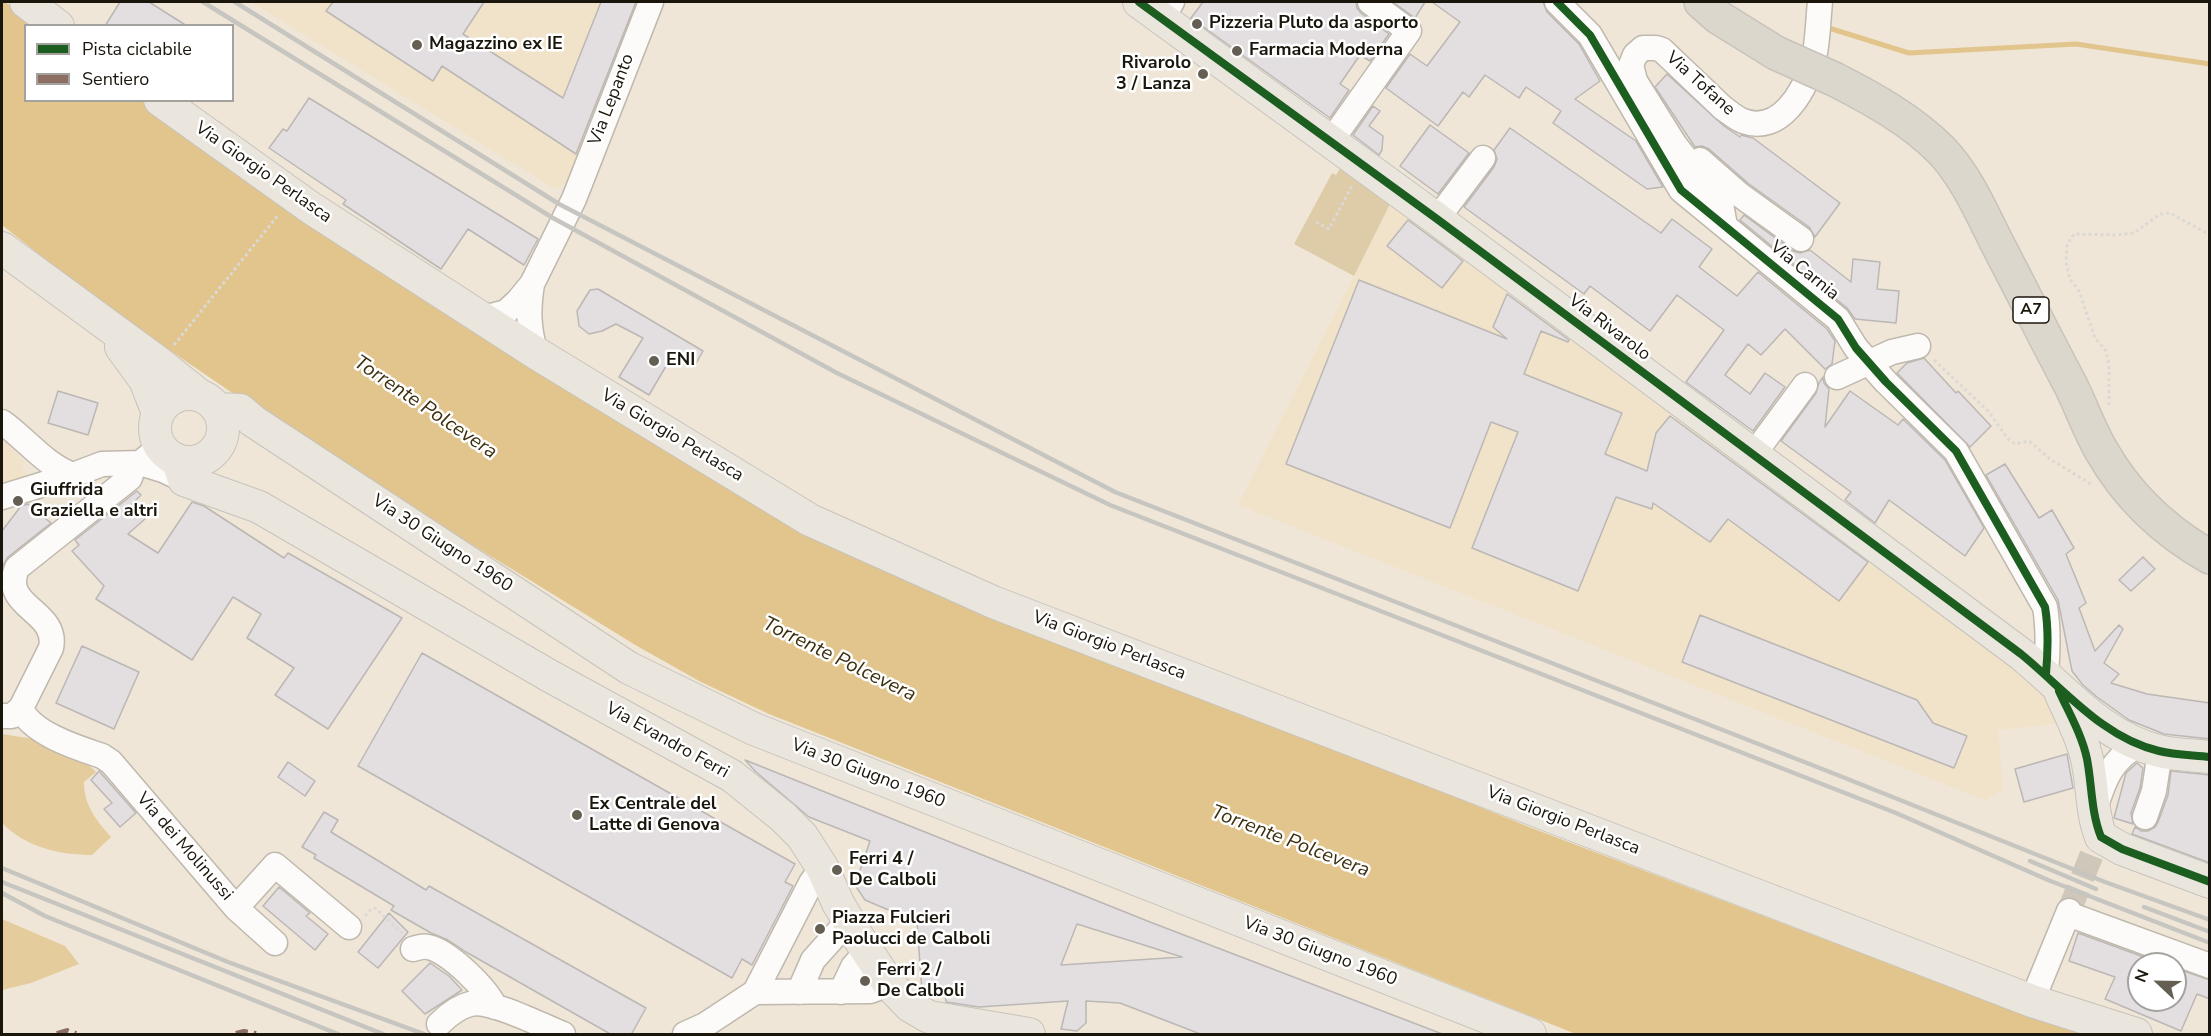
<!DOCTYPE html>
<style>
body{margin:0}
#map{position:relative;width:2211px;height:1036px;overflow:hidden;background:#efe6d7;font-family:"Nunito Sans",sans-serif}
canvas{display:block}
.frame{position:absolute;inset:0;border:3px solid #1b160c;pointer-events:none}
.legend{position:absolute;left:24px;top:24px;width:210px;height:78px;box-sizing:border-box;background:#fff;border:2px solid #a4a29e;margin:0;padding:8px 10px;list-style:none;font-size:18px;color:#1b160c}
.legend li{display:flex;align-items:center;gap:12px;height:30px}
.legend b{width:30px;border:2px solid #a4a29e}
.north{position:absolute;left:2127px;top:952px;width:60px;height:60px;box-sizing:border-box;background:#fff;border:2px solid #a4a29e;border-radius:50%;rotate:292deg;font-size:16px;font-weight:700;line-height:24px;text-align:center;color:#1b160c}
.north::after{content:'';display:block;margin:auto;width:21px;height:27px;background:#655f53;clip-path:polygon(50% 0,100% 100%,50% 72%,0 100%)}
</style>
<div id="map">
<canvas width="2211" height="1036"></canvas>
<div class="frame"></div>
<ul class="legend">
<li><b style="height:8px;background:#1b5e20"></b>Pista ciclabile</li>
<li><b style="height:8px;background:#8d6e63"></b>Sentiero</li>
</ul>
<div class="north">N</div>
</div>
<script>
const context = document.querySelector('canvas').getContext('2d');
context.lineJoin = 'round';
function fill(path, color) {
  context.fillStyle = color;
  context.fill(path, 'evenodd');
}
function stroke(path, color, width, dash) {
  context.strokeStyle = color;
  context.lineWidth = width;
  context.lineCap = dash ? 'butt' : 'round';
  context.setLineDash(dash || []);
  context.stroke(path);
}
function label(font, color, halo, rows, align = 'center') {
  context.font = font + ' "Nunito Sans",sans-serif';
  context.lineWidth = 5;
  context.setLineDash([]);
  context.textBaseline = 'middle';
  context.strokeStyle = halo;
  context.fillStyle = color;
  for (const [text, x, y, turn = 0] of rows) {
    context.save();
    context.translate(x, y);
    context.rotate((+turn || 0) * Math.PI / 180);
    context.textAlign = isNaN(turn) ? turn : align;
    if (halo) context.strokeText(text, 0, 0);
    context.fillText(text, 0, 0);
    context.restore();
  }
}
fill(new Path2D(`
 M251,2H640L580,157L566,183L555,189Z
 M1394,196L1579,339L2019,672L2047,697L2061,723L1998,730L2003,790L1985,800L1238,505Z
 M2,437L25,463L22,472L39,479L2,496Z`), '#f1e3c9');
fill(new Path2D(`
 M1344,162L1394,196L1354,276L1294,244L1332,173L1336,175Z`), '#decca8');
fill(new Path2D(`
 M2,734L34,739L82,758L96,772L84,782C84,805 96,820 111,837L92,855C60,855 25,847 2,823Z
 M2,919L65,946L79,964L31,983L2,990Z`), '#e5cc9d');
fill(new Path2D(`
 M2,2H5L38,25L26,26V100L142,101L347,250L726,484L1265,720L1529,827L2008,1009L2087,1034H1576L769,714L701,682L637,646C421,512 200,385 2,225Z`), '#e1c58d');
stroke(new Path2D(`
 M1832,29L1909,53L2076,44L2210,64`), '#e1c58d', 5);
const building = new Path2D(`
 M120,2H149L187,26H105Z
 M333,2H484L463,34L563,98L601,2H636L576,154L442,66L433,81L326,11Z
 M1203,2H1356L1357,8L1361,13L1389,34L1370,61L1360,55L1340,84L1349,90L1330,118L1191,18Z
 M1393,2H1425L1415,18Z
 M1432,2H1543L1547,12L1579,44L1600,81L1575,99L1636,141L1663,187L1647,189L1553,123L1561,111L1526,87L1519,98L1485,75L1469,97L1463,92L1438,126L1386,88L1410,54L1427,66L1460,22Z
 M1667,74L1724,126L1740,137L1741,135L1753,138L1840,203L1815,237L1809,227L1749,184L1709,149L1702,146L1695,147L1655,87Z
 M309,98L538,239L524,265L468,229L441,269L343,204L346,200L269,148L283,129L287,131Z
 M1373,106L1380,111L1369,126L1383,136L1382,150L1379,155L1353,135Z
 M1430,125L1469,153L1438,194L1400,166Z
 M1510,128L1661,233L1672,219L1712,249L1699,267L1737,296L1758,272L1827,329L1835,341L1832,364L1825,369L1785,329L1761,355L1748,344L1725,375L1750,394L1765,373L1785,387L1753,431L1686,382L1724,330L1677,295L1650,331L1590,286L1584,294L1464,207L1494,167L1497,159L1494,150Z
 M1744,215L1793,251L1800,253L1810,250L1851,282L1853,259L1880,262L1877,289L1899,291L1896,323L1855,319L1847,308L1740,220Z
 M1408,220L1463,261L1442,288L1387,246Z
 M1359,280L1507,339L1493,327L1507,294L1569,340L1568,342L1541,331L1524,374L1622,413L1605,454L1647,471L1656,433L1670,416L1868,562L1839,601L1728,519L1710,542L1653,503L1652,509L1616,497L1578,591L1472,548L1518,432L1491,422L1450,528L1286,464Z
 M598,289L703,351L694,367L672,356L649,395L619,377L643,338L616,324L602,331L589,334L579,326L577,311L590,290Z
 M1924,358L1956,393L1958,391L1991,426L1970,447L1897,373L1907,363Z
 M1823,377L1824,383L1829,389L1825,427L1850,391L1898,425L1903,419L1945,460L1984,528L1965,556L1889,500L1875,523L1845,500L1851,492L1781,441L1816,393L1819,383Z
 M58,391L98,403L88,435L48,423Z
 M2005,464L2039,518L2052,510L2074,548L2066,554L2086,603L2079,608L2095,651L2119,625L2123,629L2104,663L2119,674L2111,683L2147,694L2210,703V739L2164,734L2129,720L2097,697L2083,685L2072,671L2058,600L1986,475Z
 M137,491L141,495L132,504L145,519L128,534L158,553L192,502L204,506L284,558L288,553L402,618L328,729L275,695L294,668L247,638L261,614L233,597L192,660L96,599L104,586L72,551L79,545L75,540Z
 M28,504L51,523L8,557L2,567V531L21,506Z
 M2143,557L2155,569L2131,591L2119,580Z
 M1700,615L1917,700L1933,723L1967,736L1954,768L1682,662Z
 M82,646L139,672L114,729L56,703Z
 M422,653L795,864L785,882L793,886L752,965L742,959L732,978L358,766Z
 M2067,754L2073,788L2024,802L2015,769Z
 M745,760L1150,922L1445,1035H1203L1120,1003L1086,1001V1023L1077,1031L1061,1029L1068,1001L979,1007L946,1002L945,994L927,995L922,992L917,922L865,900L855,885L870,841L809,817L756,772ZM1077,924L1182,957L1061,965Z
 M288,762L315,781L305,796L278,777Z
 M2137,763L2143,768L2140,788L2131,813L2133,824L2114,818L2126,773Z
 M99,771L136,813L120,827L104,809L112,803L91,780Z
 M2171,771L2210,775V863L2132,834L2135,827L2141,831H2148L2155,827L2158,822L2168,795Z
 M324,812L338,820L331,832L426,890L429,886L646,1008L631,1035H612L466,952L448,940L431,933L391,910L394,906L314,858L316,855L302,847Z
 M279,887L310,913L306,916L328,934L315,950L263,906Z
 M389,913L408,932L378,968L358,952Z
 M2078,933L2163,964H2139V1000H2175V968L2210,980V999L2197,994L2181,1031L2105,999L2115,977L2069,961Z
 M430,963L449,976L462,990L425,1014L402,991Z`);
fill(building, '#e3dfe0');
stroke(building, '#bbb7b5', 1.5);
stroke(new Path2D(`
 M2069,911L2092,854`), '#cfc7b9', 24, [24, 12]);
const minor = new Path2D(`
 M1557,2L1590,35L1681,190L1838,319L1856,348L1886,382L1956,451L2045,607C2049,630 2048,651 2046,674
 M1162,18L1172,2
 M1331,141L1409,31L1370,2
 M1700,160L1740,195L1801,239
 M1437,219L1483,158
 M1725,226L1721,204L1675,145L1635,81L1631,65L1635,55L1643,48H1656L1662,50L1723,108C1729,112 1735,118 1743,121C1780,135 1804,92 1813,62C1818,43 1818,21 1820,2
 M532,284C528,309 528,329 536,353
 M483,318L506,312L518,301L532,284L574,199L651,2
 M1837,377L1892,352L1918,346
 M2,422C26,439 45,465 73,475L102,464L140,463L163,470L184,480
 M1754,454L1805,385
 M140,463L160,447
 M2,497L73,475
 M21,708C30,733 78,748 102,756L111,762L236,908L275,943
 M2,716H12L21,708L51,648C59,610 0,608 17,568L130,478L134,464
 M2095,809C2104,780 2111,760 2139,744
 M2145,817L2154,791L2160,752
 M236,908L275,865L349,927
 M2068,914L2210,966
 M413,949C419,947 425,945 432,948C452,955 486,988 495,1007
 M755,992L870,991L889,984
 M799,992L813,960L848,921
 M841,992L853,967L867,951
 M2032,1001L2069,911
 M439,1024C448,1015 458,1007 470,1004C491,999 542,1026 563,1034
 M685,1034L705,1025L755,992L811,883L822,867`);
const major = new Path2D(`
 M26,2L58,26
 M1139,2L1437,219L2021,654C2064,689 2103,738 2159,751C2175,755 2193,755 2210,757
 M160,100L311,208L536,353L810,520L993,602L2032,1001L2136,1034
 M2,248L159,363L199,395
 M121,347L145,380L158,413
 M155 428a34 34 0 1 1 68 0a34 34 0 1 1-68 0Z
 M218,409L240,410L253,421L629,668L754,729L1530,1034
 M178,461L184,480L259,507L548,675L732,776L783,817L802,836L822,867L838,903L858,937L889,984L910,1006L929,1017L1029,1034
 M2061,694C2070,715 2082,736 2087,759C2093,785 2091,812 2101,837L2122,849L2210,882`);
const highway = new Path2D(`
 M1701,2L1718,17L1776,53
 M1836,80C1873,99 1911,120 1941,150C1967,177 1982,214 1999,247C2023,293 2046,339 2070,384C2081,406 2089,429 2101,450C2127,496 2164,531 2210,557`);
stroke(minor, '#bfb8ad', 27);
stroke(major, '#c7c3bc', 34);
stroke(highway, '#c7c3bc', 36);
stroke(new Path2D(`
 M1316,222L1329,229L1352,186
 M174,345L279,214
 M1934,360L1988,411L2009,440L2015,444L2029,441L2050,459L2091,484
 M2109,405V365L2106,351L2095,338L2079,291L2070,279L2066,262L2067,245L2074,234L2115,235L2134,233L2160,214L2170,213L2210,235
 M365,916L371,909L375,908L402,933`), '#dcd9d4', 3, [3, 3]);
stroke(minor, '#fdfbf9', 24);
stroke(major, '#eae6de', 32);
stroke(highway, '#dcd7cd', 33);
stroke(new Path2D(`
 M203,2L553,218L837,373L1110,505L1896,813L2048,880L2210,943
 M235,2L559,204L1115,492L1835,774L2105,882L2210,920
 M2030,861L2096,889
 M2,868L228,962L424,1034
 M2,882L383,1034
 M2,893L45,916L338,1034
 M2144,907L2210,932`), '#c7c5c0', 4.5);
const highwayBridge = new Path2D(`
 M1776,53L1836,80`);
stroke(highwayBridge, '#c7c3bc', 36, []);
stroke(highwayBridge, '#dcd7cd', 33);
stroke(new Path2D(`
 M57,1034L67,1031L76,1034
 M236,1034L244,1032L256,1034`), '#8d6e63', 6, [12, 6]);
stroke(new Path2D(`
 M1139,2L1437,219L2021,654C2064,689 2103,738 2159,751C2175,755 2193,755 2210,757
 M1557,2L1590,35L1681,190L1838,319L1856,348L1886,382L1956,451L2045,607C2049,630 2048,651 2046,674
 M2059,691C2069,713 2082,735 2087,759C2092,785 2091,812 2101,837L2122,849L2210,882`), '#1b5e20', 8);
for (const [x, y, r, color] of [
 [1197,24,6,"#655f53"],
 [417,45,6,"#655f53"],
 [1237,51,6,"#655f53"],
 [1203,74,6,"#655f53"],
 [654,361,6,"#655f53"],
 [18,501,6,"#655f53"],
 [577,815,6,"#655f53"],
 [837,870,6,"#655f53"],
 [820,929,6,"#655f53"],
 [865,981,6,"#655f53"]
]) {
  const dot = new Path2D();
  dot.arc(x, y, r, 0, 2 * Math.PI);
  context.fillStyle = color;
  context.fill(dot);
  stroke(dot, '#fff', 2);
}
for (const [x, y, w] of [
 [2031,310,36]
]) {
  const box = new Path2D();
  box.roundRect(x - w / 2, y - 13, w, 26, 4.5);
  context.fillStyle = '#fff';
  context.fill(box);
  stroke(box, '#1b160c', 1.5);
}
label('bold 16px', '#1b160c', null, [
 ["A7",2031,310]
]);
label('bold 18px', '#1b160c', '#fff', [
 ["Pizzeria Pluto da asporto",1209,24],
 ["Magazzino ex IE",429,45],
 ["Farmacia Moderna",1249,51],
 ["Rivarolo",1191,64,"right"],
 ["3 / Lanza",1191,85,"right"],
 ["ENI",666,361],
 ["Giuffrida",30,491],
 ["Graziella e altri",30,512],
 ["Ex Centrale del",589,805],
 ["Latte di Genova",589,826],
 ["Ferri 4 /",849,860],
 ["De Calboli",849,881],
 ["Piazza Fulcieri",832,919],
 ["Paolucci de Calboli",832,940],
 ["Ferri 2 /",877,971],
 ["De Calboli",877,992]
], 'left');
label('18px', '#1b160c', '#fff', [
 ["Via Tofane",1700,84,42],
 ["Via Lepanto",612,100,-69],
 ["Via Giorgio Perlasca",263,173,35],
 ["Via Carnia",1804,271,39],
 ["Via Rivarolo",1609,328,37],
 ["Via Giorgio Perlasca",672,436,31],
 ["Via 30 Giugno 1960",442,544,33],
 ["Via Giorgio Perlasca",1109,646,21],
 ["Via Evandro Ferri",667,741,29],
 ["Via 30 Giugno 1960",868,774,21],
 ["Via Giorgio Perlasca",1563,821,21],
 ["Via dei Molinussi",184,847,49],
 ["Via 30 Giugno 1960",1320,952,21]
]);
label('italic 20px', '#3d2e0d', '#fff', [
 ["Torrente Polcevera",425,408,34],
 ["Torrente Polcevera",839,660,26],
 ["Torrente Polcevera",1290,842,21]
]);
</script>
